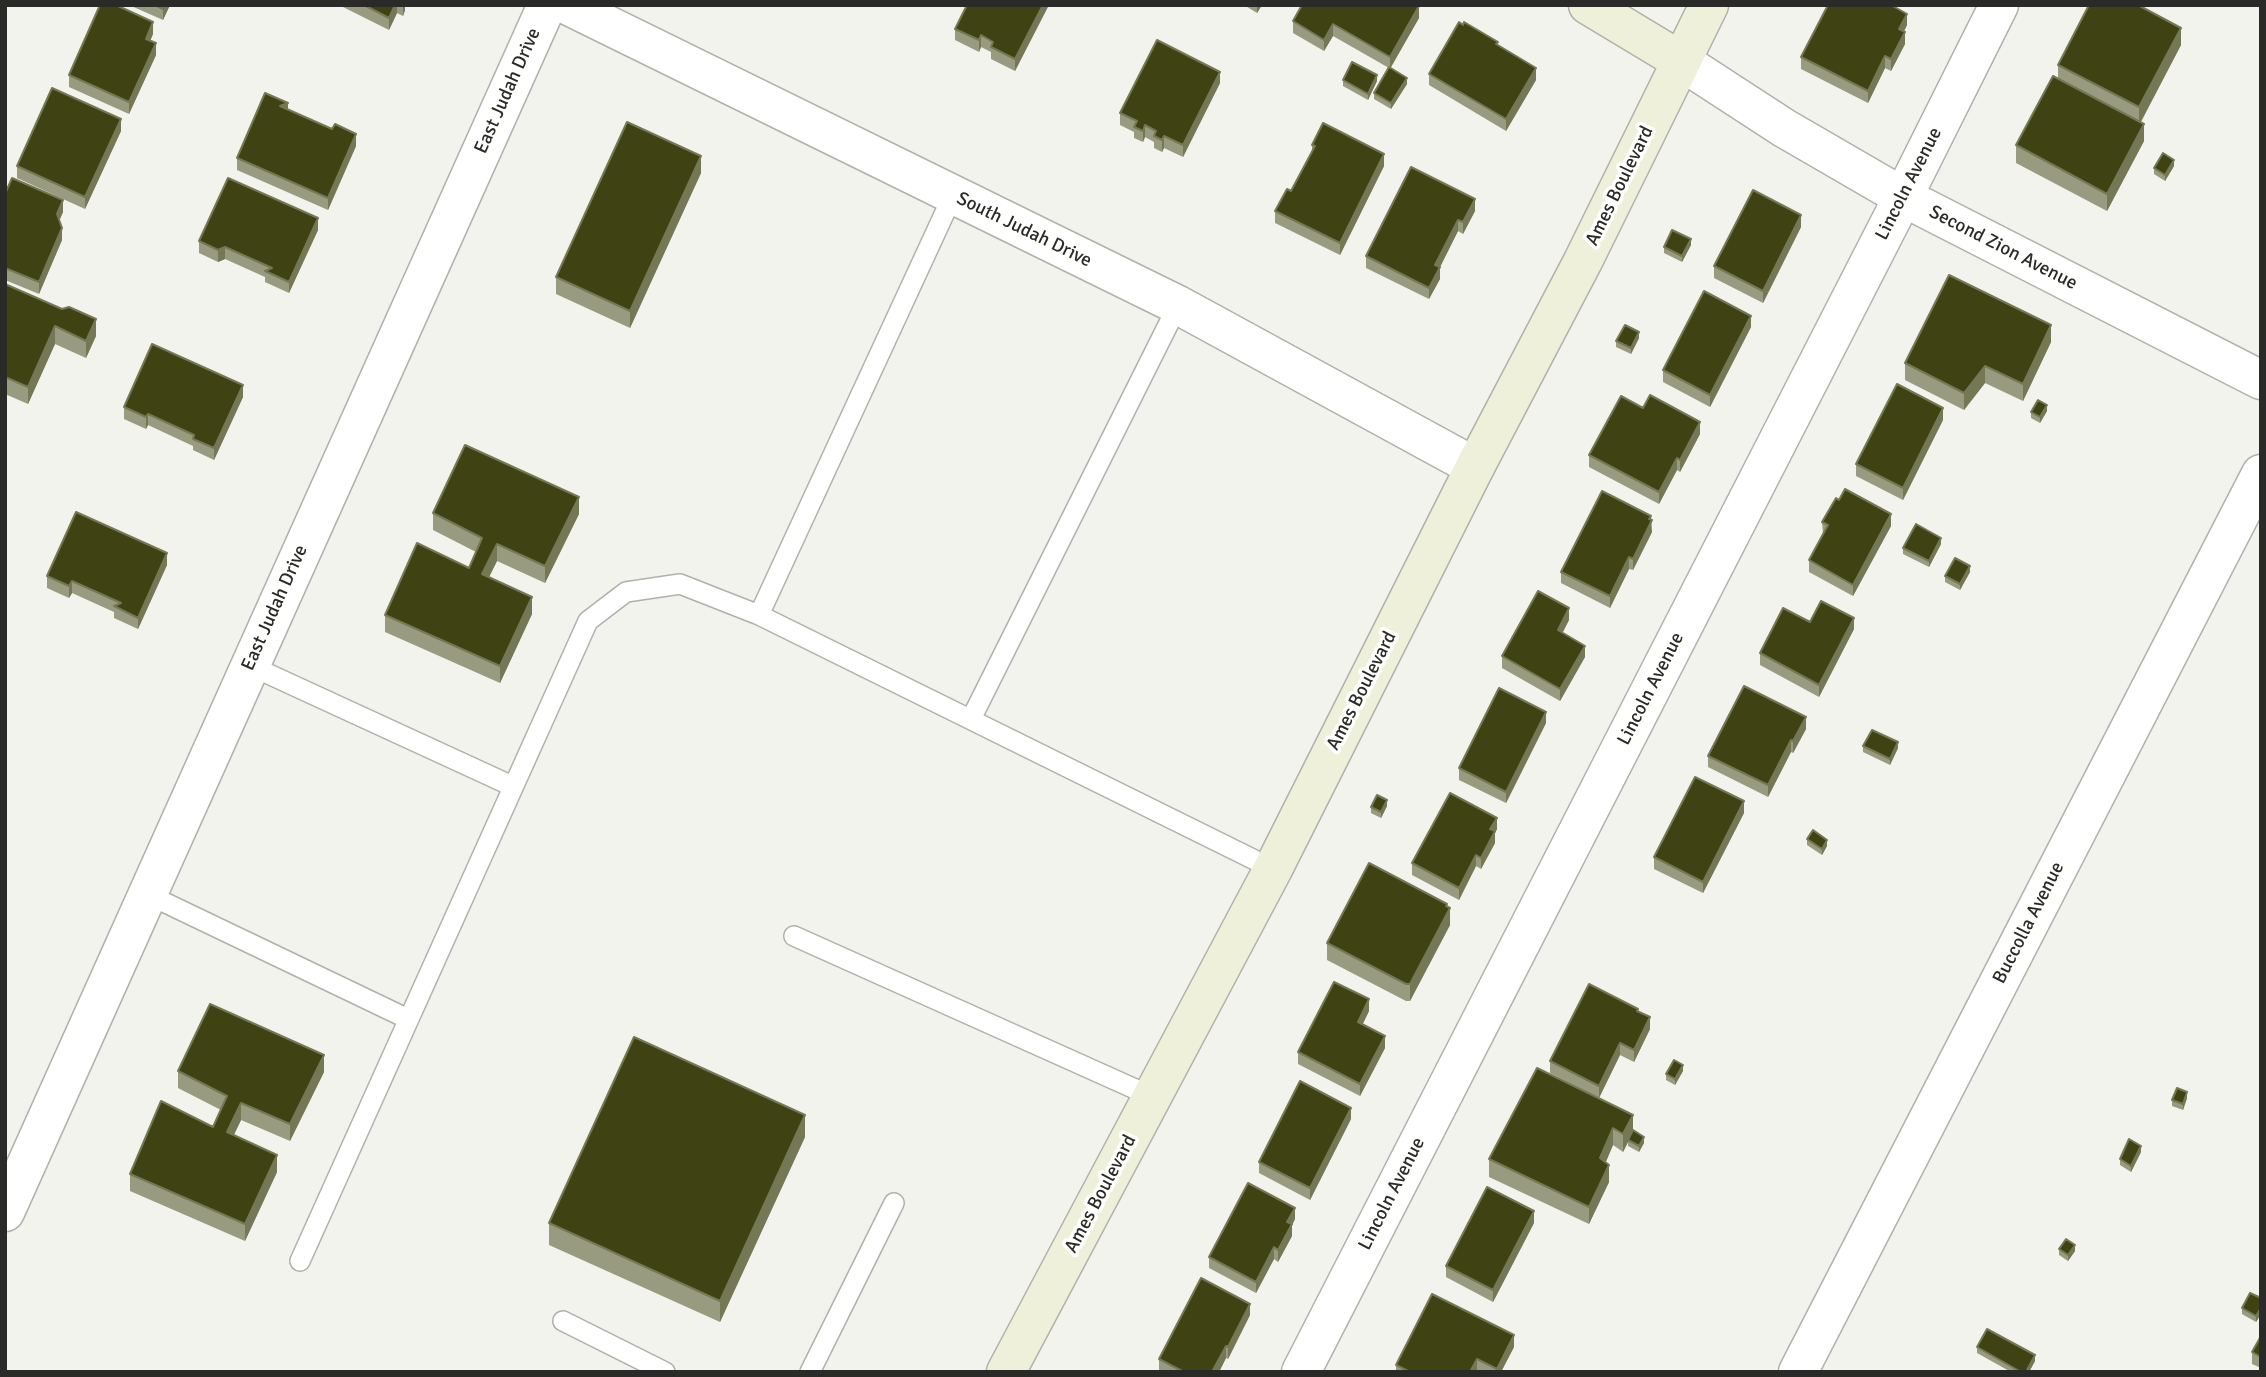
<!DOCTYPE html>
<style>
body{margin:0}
#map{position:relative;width:2266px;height:1377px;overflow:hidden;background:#f2f3ec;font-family:Signika,sans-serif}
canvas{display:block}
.frame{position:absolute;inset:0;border:7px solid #2a2b28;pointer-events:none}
</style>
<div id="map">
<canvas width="2266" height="1377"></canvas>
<div class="frame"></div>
</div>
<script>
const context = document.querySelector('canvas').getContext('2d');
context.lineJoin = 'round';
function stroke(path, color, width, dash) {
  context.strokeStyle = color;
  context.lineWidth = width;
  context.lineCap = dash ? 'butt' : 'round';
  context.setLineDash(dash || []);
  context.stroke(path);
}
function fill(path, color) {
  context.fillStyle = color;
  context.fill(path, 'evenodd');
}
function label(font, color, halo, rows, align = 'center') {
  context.font = font + ' Signika,sans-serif';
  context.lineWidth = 7;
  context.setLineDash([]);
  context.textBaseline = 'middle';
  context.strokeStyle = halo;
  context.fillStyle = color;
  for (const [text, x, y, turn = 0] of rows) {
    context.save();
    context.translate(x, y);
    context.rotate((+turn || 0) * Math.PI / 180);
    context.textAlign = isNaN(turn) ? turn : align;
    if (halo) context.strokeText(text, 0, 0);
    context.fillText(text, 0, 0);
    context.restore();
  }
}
const lane = new Path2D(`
 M759,615L953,195
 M249,665L512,786
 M971,719L1178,305
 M147,894L408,1019
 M794,936L1153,1097
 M300,1261L588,621L626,592L680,584L759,615L1273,869
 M563,1321L665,1372
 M810,1372L894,1203`);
const street = new Path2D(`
 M567,5L1178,305L1475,467
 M1681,61L1784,128L1903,197L2261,380
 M5,1212L547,5
 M1301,1372L1903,197L1999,5
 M1798,1372L2261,474`);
const secondary = new Path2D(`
 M1588,5L1681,61
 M1006,1372L1273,869L1475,467L1583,261L1709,5`);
stroke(lane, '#b0b1aa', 22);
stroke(street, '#b0b1aa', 41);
stroke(secondary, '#b0b1aa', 41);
stroke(lane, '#fff', 19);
stroke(street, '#fff', 38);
stroke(secondary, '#eef0da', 38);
fill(new Path2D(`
 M129,5H170L163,20Z
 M339,5H405V10L403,16L397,13L389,30Z
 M1048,5L1015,71L991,59V52L981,47L979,52L955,40V29Z
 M1244,5H1262L1257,13Z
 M1419,18L1390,68L1407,84L1391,109L1374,99V93L1389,68L1333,36L1324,51L1293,33V21Z
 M1907,25L1904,31L1905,44L1891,71L1885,68L1868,103L1801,69V57Z
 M153,34L150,41L156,55L129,114L69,87V75Z
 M1498,45L1536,80L1506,131L1429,85V74Z
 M2181,45L2141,122L2144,141L2107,211L2016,163V145L2058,78V65Z
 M1343,80L1377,81L1368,100L1343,86Z
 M1220,83L1183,157L1164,148L1162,152L1154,148V142L1145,137L1143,142L1134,138V132L1120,125V113Z
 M288,110L356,146L328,210L237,170V158Z
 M121,131L85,209L17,178V166Z
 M1312,145L1384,166L1340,255L1275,223V211L1291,191L1312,152Z
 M2174,166L2165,181L2154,174V168Z
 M701,173L630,328L556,294V277Z
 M5,194L63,212L59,221L62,240L39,294L5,280Z
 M1475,211L1463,234L1458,231L1440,267V279L1429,299L1366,268V256Z
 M1801,227L1763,303L1714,278V266Z
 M318,230L289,293L265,282V277L225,259L218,262L199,253V241Z
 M1691,245L1682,262L1664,253V247Z
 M5,284L96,336L86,358L55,344L28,404L5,394Z
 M1751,327L1710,407L1663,382V370Z
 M1639,338L1631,354L1616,347V341Z
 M2051,342L2023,401L1985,383L1964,410L1905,380V363Z
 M243,397L214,460L193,450V446L148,425L146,429L124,419V407Z
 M1643,408L1700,434L1680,472L1677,470L1659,504L1589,467V455Z
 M2047,411L2040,423L2031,418V412Z
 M1943,420L1903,500L1856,476V464Z
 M433,513L579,514L545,583L497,561L489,577L532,614L500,683L385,632V615L469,568L476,552L433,530Z
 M1822,522L1891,526L1853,596L1809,572V560L1823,534Z
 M1652,532L1633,570L1629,569L1610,608L1561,583V572Z
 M1941,544L1929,567L1903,554V548Z
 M167,565L138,629L114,618V612L72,593L69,598L47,588V576Z
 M1970,572L1960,590L1945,582V576Z
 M1569,620L1562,633L1585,657L1560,701L1502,668V656Z
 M1810,622L1854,629L1819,697L1760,665V653Z
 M1546,723L1506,803L1459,780V768Z
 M1806,729L1793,753L1791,752L1768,797L1708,767V756Z
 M1863,746L1898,748L1890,765L1863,752Z
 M1387,806L1381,818L1371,813V807Z
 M1744,813L1703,893L1654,869V857Z
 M1497,829L1495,833V843L1481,869L1476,866L1459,900L1412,875V863Z
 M1807,839L1827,846L1822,855L1807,845Z
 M1447,907L1450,925L1410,1001H1406L1327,960V943Z
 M1369,1011L1362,1025L1385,1048L1360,1096L1298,1064V1052Z
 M1638,1012L1650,1029L1634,1062L1620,1055L1599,1098L1550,1073V1061Z
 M1537,1068L1633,1131L1644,1143L1639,1152L1628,1146V1142L1623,1152L1613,1145L1606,1162L1609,1182L1589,1224L1489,1177V1159Z
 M178,1071L324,1072L290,1141L241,1120L234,1135L277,1172L245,1241L130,1191V1174L213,1127L221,1110L178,1088Z
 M1683,1071L1675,1085L1666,1080V1074Z
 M2187,1098L2183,1110L2172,1106V1100Z
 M1351,1119L1310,1200L1259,1173V1162Z
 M805,1137L720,1322L549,1245V1223Z
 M2141,1152L2131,1172L2120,1165V1159Z
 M1295,1219L1292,1225V1236L1278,1262L1274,1259L1256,1293L1209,1268V1257Z
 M1534,1223L1493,1302L1446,1277V1266Z
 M2059,1249L2075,1251L2068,1261L2059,1255Z
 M2261,1298V1314L2256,1322L2242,1314V1308Z
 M1250,1315L1228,1359L1226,1358L1219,1372H1161L1159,1370V1359Z
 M2261,1336V1368L2252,1364V1352Z
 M1514,1347L1501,1372H1479L1477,1370L1476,1372H1396V1365Z
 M1977,1347L2035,1361L2029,1372H2011L1977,1353Z`), '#989b80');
fill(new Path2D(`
 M164,5H170L163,20V9Z
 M395,5H397V13L389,30V18Z
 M403,5H405V10L403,16Z
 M1043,5H1048V7L1015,71V59Z
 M1257,5H1262L1257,13Z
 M1419,6V18L1390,69V57Z
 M1907,14V25L1899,41V29Z
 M153,22V34L146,51V39Z
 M1333,24V36L1324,51V40Z
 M2181,28V45L2139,125V107Z
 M1905,32V44L1891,71V59Z
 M981,35V47L979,52V40Z
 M156,43V55L129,114V102Z
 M1885,56V68L1868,103V91Z
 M1536,68V80L1506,131V119Z
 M1220,72V83L1183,157V145Z
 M1377,75V81L1368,100V94Z
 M1407,78V84L1391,109V103Z
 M288,103V115L280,106Z
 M121,119V131L85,209V197Z
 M2144,124V141L2107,211V194Z
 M1145,125V137L1143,142V131Z
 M356,134V146L328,210V198Z
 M1164,136V148L1162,152V140Z
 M1384,154V166L1340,255V243Z
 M701,156V173L630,328V311Z
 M2174,160V166L2165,181V175Z
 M1475,199V211L1463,234V222Z
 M63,200V212L57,226V214Z
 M1801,215V227L1763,303V291Z
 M318,218V230L289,293V282Z
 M1458,220V231L1440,267V279L1429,299V288L1435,265Z
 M62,228V240L39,294V282Z
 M1691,239V245L1682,262V256Z
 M225,247V259L218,262V250Z
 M1751,316V327L1710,407V395Z
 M96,319V336L86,358V341Z
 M2051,325V342L2023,401V384Z
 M55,326V344L28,404V387Z
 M1639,332V338L1631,354V348Z
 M1985,366V383L1964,410V393Z
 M243,385V397L214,460V448Z
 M2047,405V411L2040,423V417Z
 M1943,408V420L1903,500V488Z
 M148,414V425L146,429V417Z
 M1700,422V434L1680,472V460Z
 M1677,458V470L1659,504V492Z
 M579,497V514L545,583V566Z
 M1891,514V526L1853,596V585Z
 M1651,516L1652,532L1633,570V559Z
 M1941,538V544L1929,567V561Z
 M497,544V561L482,591V574Z
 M167,553V565L138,629V618Z
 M1629,557V569L1610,608V596Z
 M1970,566V572L1960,590V584Z
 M72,581V593L69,598V586Z
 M532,597V614L500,683V666Z
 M1569,608V620L1558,642V630Z
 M1854,618V629L1819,697V685Z
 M1585,646V657L1560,701V689Z
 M1546,712V723L1506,803V792Z
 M1806,717V729L1793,753V741Z
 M1791,740V752L1768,797V785Z
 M1898,742V748L1890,765V759Z
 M1387,800V806L1381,818V812Z
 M1744,801V813L1703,893V882Z
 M1497,818V829L1495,833V843L1481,869V858L1490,829Z
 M1827,840V846L1822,855V849Z
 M1476,855V866L1459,900V888Z
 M1447,904V913L1450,908V925L1410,1001V984Z
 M1369,999V1011L1358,1034V1022Z
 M1650,1017V1029L1634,1062V1050Z
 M1385,1036V1048L1360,1096V1084Z
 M1620,1043V1055L1599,1098V1086Z
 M324,1055V1072L290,1141V1124Z
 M1683,1065V1071L1675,1085V1079Z
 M2187,1092V1098L2183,1110V1104Z
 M241,1103V1120L227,1149V1132Z
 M1351,1108V1119L1310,1200V1188Z
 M805,1115V1137L720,1322V1301Z
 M1633,1115V1132L1623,1152V1134Z
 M1613,1128V1145L1600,1175V1158Z
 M1644,1137V1143L1639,1152V1146Z
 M2141,1146V1152L2131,1172V1166Z
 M277,1155V1172L245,1241V1224Z
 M1609,1165V1182L1589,1224V1207Z
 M1295,1208V1219L1292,1225V1236L1278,1262V1250L1287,1222Z
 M1534,1211V1223L1493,1302V1290Z
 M2075,1245V1251L2068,1261V1255Z
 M1274,1247V1259L1256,1293V1282Z
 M1250,1304V1315L1228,1359V1347Z
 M2261,1308V1314L2256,1322V1316Z
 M1514,1335V1347L1501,1372H1497V1369Z
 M1226,1346V1358L1219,1372H1212Z
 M2035,1355V1361L2029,1372H2026Z
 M1477,1359V1370L1476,1372H1470Z`), '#757854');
const building = new Path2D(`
 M100,5H116L153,22L146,39L156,43L129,102L69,75Z
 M155,5H164L163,9Z
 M364,5H395L389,18Z
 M967,5H1043L1015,59L991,47L993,42L981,35L979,40L955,29Z
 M1302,5H1417L1419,6L1390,57L1333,24L1324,40L1293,21Z
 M1828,5H1891L1907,14L1899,29L1905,32L1891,59L1885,56L1868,91L1801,57Z
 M2089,5H2138L2181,28L2139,107L2058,65Z
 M1459,22L1463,25L1464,22L1498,42L1496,44L1536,68L1506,119L1429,74Z
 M1157,40L1220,72L1183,145L1164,136L1162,140L1154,136L1156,131L1145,125L1143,131L1134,127L1137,121L1120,113Z
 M1352,62L1377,75L1368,94L1343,80Z
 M1389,67L1407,78L1391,103L1374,93Z
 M2053,76L2144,124L2107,194L2016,145Z
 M52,88L121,119L85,197L17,166Z
 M265,93L288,103L280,106L332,129L335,124L356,134L328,198L237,158Z
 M627,122L701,156L630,311L556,277Z
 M1323,123L1384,154L1340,243L1275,211L1287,189L1291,191L1315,146L1312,145Z
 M2163,153L2174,160L2165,175L2154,168Z
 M1411,167L1475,199L1463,222L1458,220L1435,265L1440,267L1429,288L1366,256Z
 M12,178L63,200L57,214L62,228L39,282L5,268V194Z
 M228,178L318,218L289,282L265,271L272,268L225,247L218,250L199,241Z
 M1753,190L1801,215L1763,291L1714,266Z
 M1672,230L1691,239L1682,256L1664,247Z
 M1949,275L2051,325L2023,384L1985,366L1964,393L1905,363Z
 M5,284L62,309L69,307L96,319L86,341L55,326L28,387L5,377Z
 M1704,291L1751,316L1710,395L1663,370Z
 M1625,325L1639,332L1631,348L1616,341Z
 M152,344L243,385L214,448L193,439L194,435L148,414L146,417L124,407Z
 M1897,384L1943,408L1903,488L1856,464Z
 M1650,395L1700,422L1680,460L1677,458L1659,492L1589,455L1621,396L1643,408Z
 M2038,400L2047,405L2040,417L2031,412Z
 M465,445L579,497L545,566L497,544L482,574L532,597L500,666L385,615L417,543L469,568L482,538L433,513Z
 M1845,489L1891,514L1853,585L1809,560L1828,525L1822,522L1836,498L1839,500Z
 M1602,491L1651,516L1649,519L1652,520L1633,559L1629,557L1610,596L1561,572Z
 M76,512L167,553L138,618L114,606L121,603L72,581L69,586L47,576Z
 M1916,524L1941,538L1929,561L1903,548Z
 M1955,558L1970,566L1960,584L1945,576Z
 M1538,591L1569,608L1558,630L1585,646L1560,689L1502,656Z
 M1821,601L1854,618L1819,685L1760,653L1783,608L1810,622Z
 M1744,686L1806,717L1793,741L1791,740L1768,785L1708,756Z
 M1499,688L1546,712L1506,792L1459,768Z
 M1872,730L1898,742L1890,759L1863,746Z
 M1695,777L1744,801L1703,882L1654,857Z
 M1450,793L1497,818L1490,829L1495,831L1481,858L1476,855L1459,888L1412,863Z
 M1377,795L1387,800L1381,812L1371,807Z
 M1813,830L1827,840L1822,849L1807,839Z
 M1369,863L1447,904L1446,906L1450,908L1410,984H1406L1327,943Z
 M1334,982L1369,999L1358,1022L1385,1036L1360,1084L1298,1052Z
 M1589,984L1638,1009L1637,1011L1650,1017L1634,1050L1620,1043L1599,1086L1550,1061Z
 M210,1004L324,1055L290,1124L241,1103L227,1132L277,1155L245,1224L130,1174L161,1101L213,1127L227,1096L178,1071Z
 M634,1037L805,1115L720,1301L549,1223Z
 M1674,1060L1683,1065L1675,1079L1666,1074Z
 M1537,1068L1633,1115L1623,1134L1613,1128L1600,1158L1609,1165L1589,1207L1489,1159Z
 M1300,1081L1351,1108L1310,1188L1259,1162Z
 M2177,1088L2187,1092L2183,1104L2172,1100Z
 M1633,1130L1644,1137L1639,1146L1628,1140Z
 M2129,1139L2141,1146L2131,1166L2120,1159Z
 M1248,1183L1295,1208L1287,1222L1292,1224L1278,1250L1274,1247L1256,1282L1209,1257Z
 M1487,1187L1534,1211L1493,1290L1446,1266Z
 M2066,1239L2075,1245L2068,1255L2059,1249Z
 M1201,1278L1250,1304L1228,1347L1226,1346L1212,1372H1184L1159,1359Z
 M2250,1293L2261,1298V1308L2256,1316L2242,1308Z
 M1432,1294L1514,1335L1497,1369L1477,1359L1470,1372H1410L1396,1365Z
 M1987,1329L2035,1355L2026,1372H2021L1977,1347Z
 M2261,1336V1357L2252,1352Z`);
fill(building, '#3f4313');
stroke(building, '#757854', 2);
label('19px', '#2a2b28', '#fffffe', [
 ["East Judah Drive",508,91,-66],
 ["Lincoln Avenue",1909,184,-63],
 ["Ames Boulevard",1620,186,-64],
 ["South Judah Drive",1024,230,26],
 ["Second Zion Avenue",2003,248,27],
 ["East Judah Drive",275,608,-66],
 ["Lincoln Avenue",1651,689,-63],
 ["Ames Boulevard",1362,691,-63],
 ["Buccolla Avenue",2029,923,-63],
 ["Ames Boulevard",1101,1194,-62],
 ["Lincoln Avenue",1392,1194,-63]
]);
</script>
